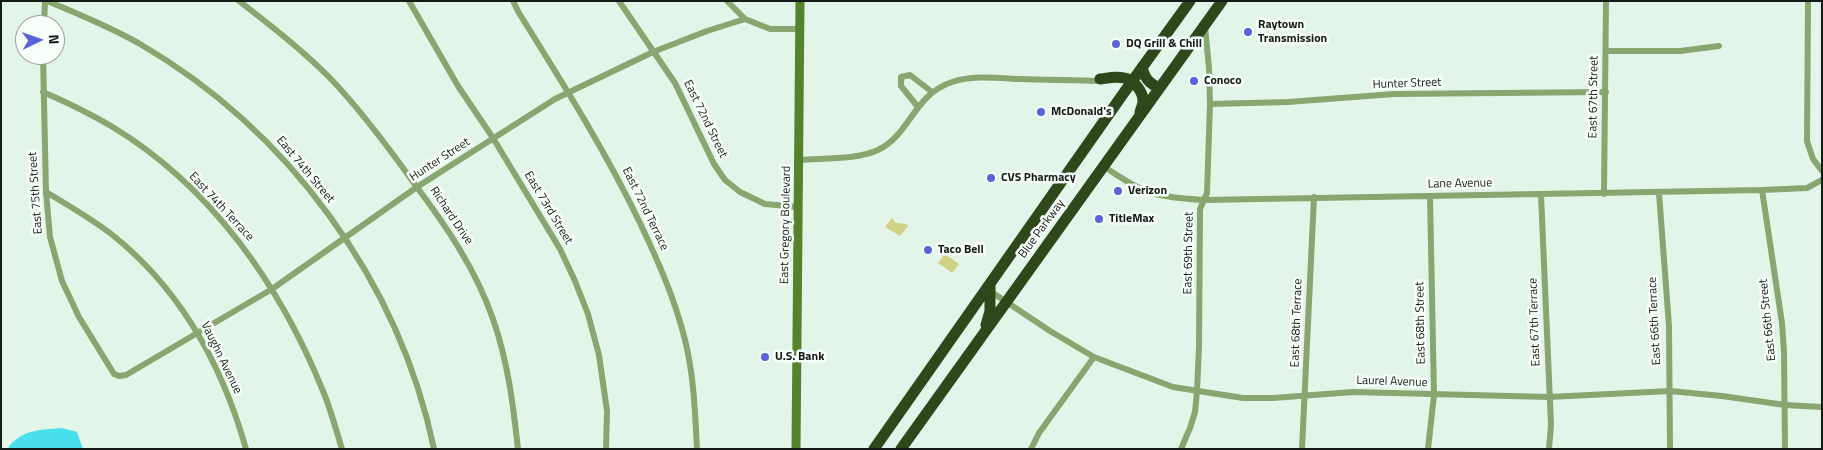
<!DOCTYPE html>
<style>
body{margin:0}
#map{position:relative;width:1823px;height:450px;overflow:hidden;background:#e3f5e8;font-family:"Titillium Web",sans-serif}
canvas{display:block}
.frame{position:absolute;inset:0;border:2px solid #141a16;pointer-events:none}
.north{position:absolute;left:15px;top:15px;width:50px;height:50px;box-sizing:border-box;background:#f7fffa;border:1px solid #9ca39f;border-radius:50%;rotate:87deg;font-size:14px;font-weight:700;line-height:20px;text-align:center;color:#141a16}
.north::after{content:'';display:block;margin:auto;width:18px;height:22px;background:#5a62d9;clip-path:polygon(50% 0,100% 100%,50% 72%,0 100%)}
</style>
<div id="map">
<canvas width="1823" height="450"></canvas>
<div class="frame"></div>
<div class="north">N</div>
</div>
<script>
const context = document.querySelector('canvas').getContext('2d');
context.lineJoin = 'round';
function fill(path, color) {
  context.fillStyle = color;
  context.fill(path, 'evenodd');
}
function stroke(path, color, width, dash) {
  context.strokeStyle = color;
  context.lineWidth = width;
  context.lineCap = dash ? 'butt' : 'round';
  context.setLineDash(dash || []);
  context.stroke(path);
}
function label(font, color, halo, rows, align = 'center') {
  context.font = font + ' "Titillium Web",sans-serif';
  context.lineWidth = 5;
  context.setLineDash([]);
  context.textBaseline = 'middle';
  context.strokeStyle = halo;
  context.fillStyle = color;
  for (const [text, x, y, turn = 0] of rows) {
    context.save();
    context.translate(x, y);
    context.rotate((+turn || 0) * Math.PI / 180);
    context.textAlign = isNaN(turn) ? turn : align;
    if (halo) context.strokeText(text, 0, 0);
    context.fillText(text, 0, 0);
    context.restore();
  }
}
fill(new Path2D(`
 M892,218L896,223L906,224L908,226L900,236L885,227Z
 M945,254L959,264L952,273L938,263Z`), '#d2d285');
fill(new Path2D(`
 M62,428L77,432L83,449H9V446C25,429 39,430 62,428Z`), '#49e0ee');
stroke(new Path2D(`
 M47,1C79,14 110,27 140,44C288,130 399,281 434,449
 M239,1C270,25 301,49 329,77C361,110 389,148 416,186C447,227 476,270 493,319C508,362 513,404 518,449
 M409,1L458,86L493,138L560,249L575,281L588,314L599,355L607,411L606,449
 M513,1L519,13C562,82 605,150 640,223C658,261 675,299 685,340C694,376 695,412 697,449
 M619,1L675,83L714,164L725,180L740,192L765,204L798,207
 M727,1L745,19
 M1808,1L1807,141L1813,159L1822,171
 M44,25L45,1
 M1606,51H1680L1719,46
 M43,55L46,192L50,237L62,281L79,317L114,374L119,376L126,375L272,289L417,187L555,99L653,52L707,31L745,19L770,29H799
 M43,92C66,102 89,113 111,126C211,186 280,285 323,391C331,410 336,430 342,449
 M1210,104L1288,102L1394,94L1606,92
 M918,107L901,86V77L910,75L932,92
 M799,160C822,158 857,160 878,150C911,134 913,95 952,82C974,75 997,78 1020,79C1047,80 1073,80 1100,81
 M1103,166C1119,176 1135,188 1152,193C1169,198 1187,199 1204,200L1762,190L1807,188L1822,180
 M1762,190L1782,323L1784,352L1785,449
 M46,192C68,205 90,218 110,233C180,288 222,364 246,449
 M1659,193L1669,326L1670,449
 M1604,194L1606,1
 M1541,195L1551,425L1549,449
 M990,291L1050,331L1094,357L1173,387L1243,398H1273L1353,392L1549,397L1670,391L1722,396L1785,405L1822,407
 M1031,449L1039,433L1094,357
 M1181,449L1190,428L1195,412L1197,391L1199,347L1200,209L1207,193L1210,104L1209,68L1205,27
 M1302,449L1314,197
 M1428,449L1434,395L1430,196`), '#87a670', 6);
stroke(new Path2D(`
 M796,449L800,1`), '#55822c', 9);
stroke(new Path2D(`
 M1142,67C1145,79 1149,83 1159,88
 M1100,79C1108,78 1116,76 1124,78C1133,79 1143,91 1143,101C1143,104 1141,109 1140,112
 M986,325L990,311V285
 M874,449L1123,94L1190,1
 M901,449L1222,1`), '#30471b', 11);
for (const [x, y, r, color] of [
 [1248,32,5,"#5a62d9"],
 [1116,44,5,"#5a62d9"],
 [1194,81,5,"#5a62d9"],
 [1041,112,5,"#5a62d9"],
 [991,178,5,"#5a62d9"],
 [1118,191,5,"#5a62d9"],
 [1099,219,5,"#5a62d9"],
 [928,250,5,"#5a62d9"],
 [765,357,5,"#5a62d9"]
]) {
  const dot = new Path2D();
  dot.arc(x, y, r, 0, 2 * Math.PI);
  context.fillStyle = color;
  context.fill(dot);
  stroke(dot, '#f7fffa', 2);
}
label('bold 12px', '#141a16', '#f7fffa', [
 ["Raytown",1258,25],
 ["Transmission",1258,39],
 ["DQ Grill & Chill",1126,44],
 ["Conoco",1204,81],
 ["McDonald's",1051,112],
 ["CVS Pharmacy",1001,178],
 ["Verizon",1128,191],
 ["TitleMax",1109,219],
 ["Taco Bell",938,250],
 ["U.S. Bank",775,357]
], 'left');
label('12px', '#141a16', '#f7fffa', [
 ["Hunter Street",1407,84,-2],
 ["East 67th Street",1594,97,-89],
 ["East 72nd Street",705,119,64],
 ["Hunter Street",440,160,-33],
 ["East 74th Street",305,170,50],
 ["Lane Avenue",1460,184,-1],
 ["East 75th Street",36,193,-94],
 ["East 74th Terrace",221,207,47],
 ["East 73rd Street",548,208,59],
 ["East 72nd Terrace",645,209,64],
 ["Richard Drive",451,216,56],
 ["East Gregory Boulevard",786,225,-89],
 ["Blue Parkway",1042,229,-54],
 ["East 69th Street",1189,253,-89],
 ["East 66th Street",1768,320,-96],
 ["East 66th Terrace",1655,321,-93],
 ["East 67th Terrace",1535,322,-92],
 ["East 68th Terrace",1297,323,-88],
 ["East 68th Street",1421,323,-91],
 ["Vaughn Avenue",221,358,64],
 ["Laurel Avenue",1392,382,2]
]);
</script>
